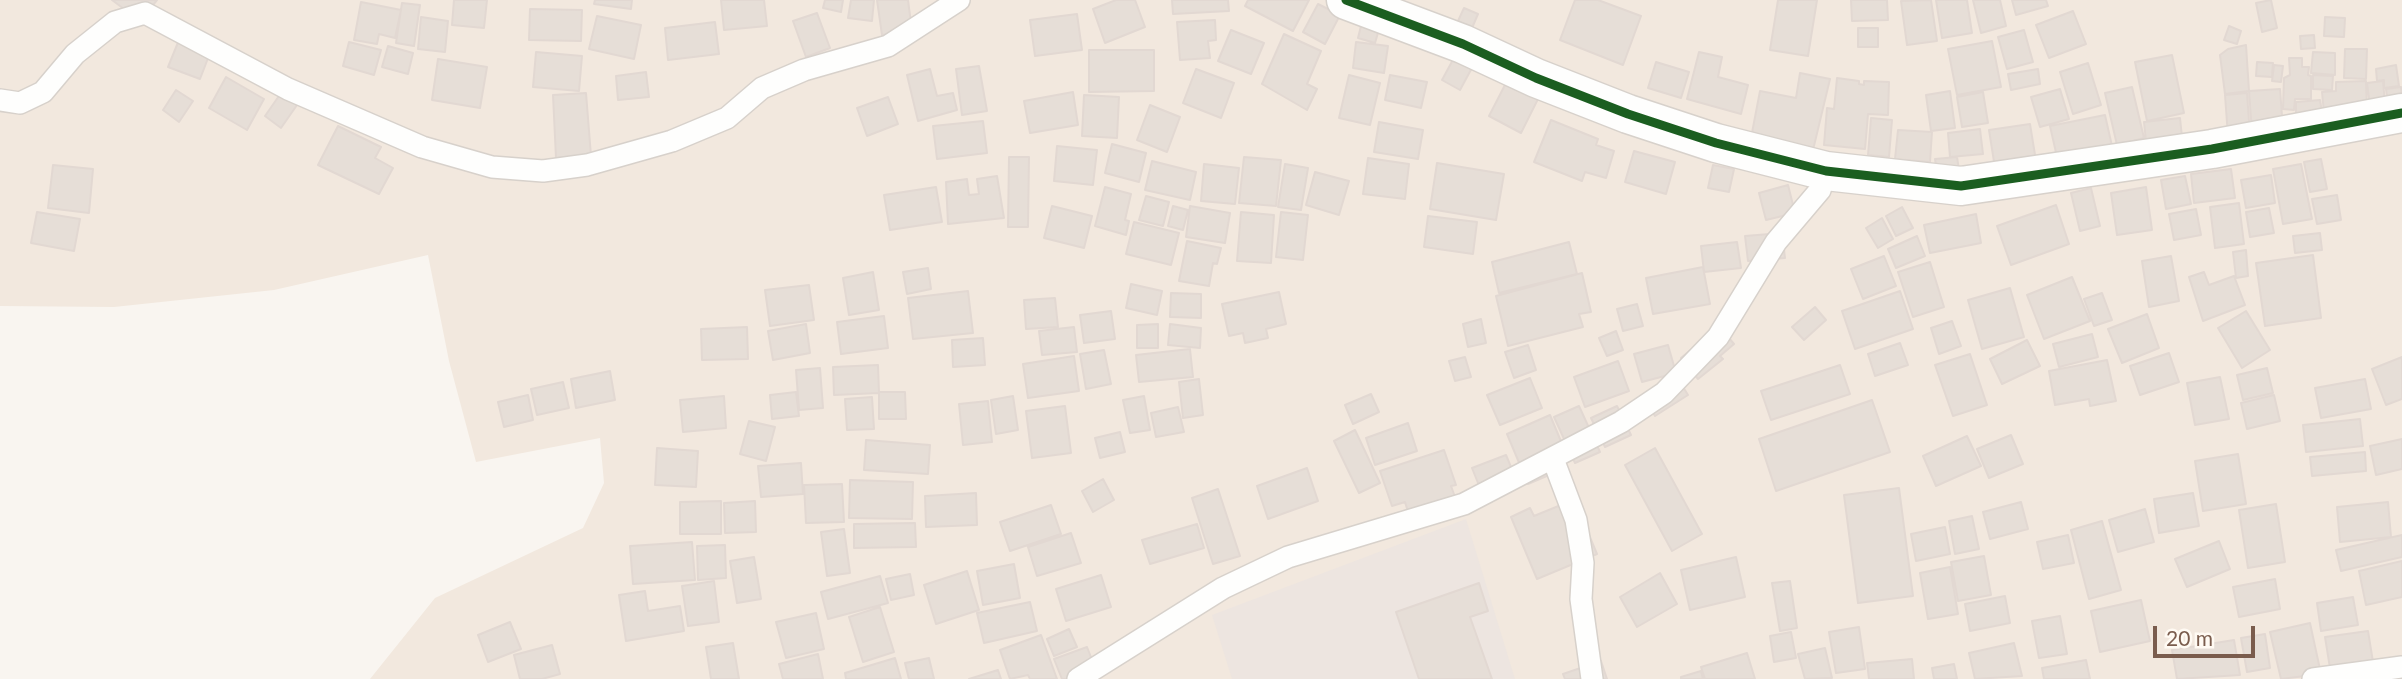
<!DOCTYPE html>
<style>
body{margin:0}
#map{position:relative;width:2402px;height:679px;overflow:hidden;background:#f9f5f0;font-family:Lato,sans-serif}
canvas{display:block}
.scale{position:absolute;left:2153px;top:626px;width:102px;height:32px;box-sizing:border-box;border:4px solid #7a5c4d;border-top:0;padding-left:9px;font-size:21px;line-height:24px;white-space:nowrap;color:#7a5c4d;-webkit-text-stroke:5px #fffaf3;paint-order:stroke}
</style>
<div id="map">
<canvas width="2402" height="679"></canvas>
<div class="scale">20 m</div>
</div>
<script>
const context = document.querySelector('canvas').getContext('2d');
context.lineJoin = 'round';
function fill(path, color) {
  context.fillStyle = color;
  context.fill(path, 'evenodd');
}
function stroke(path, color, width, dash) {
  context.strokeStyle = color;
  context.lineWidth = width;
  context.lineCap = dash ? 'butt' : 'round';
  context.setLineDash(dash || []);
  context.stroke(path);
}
fill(new Path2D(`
 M0,0H2402V679H370L435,598L583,528L604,483L600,438L476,462L449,361L428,255L274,290L114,307L0,306Z`), '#f2e8de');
fill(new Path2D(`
 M1466,519L1515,679H1232L1212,615Z`), '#ede5e0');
const building = new Path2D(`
 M112,0H157L140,21Z
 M454,0H487L484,28L452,25Z
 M595,0H632L631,9L594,4Z
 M721,0H764L767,26L724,30Z
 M825,0H843L841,12L823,8Z
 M851,0H874L872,21L848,18Z
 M877,0H908L912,31L882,35Z
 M1116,0H1135L1145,27L1105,43L1093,9Z
 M1172,0H1228L1229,11L1173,14Z
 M1248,0H1309L1293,31L1245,6Z
 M1575,0H1598L1641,16L1623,65L1560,40Z
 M1778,0H1817L1808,56L1770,50Z
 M1851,0H1887L1888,20L1852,21Z
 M1931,0L1937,41L1907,45L1901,1Z
 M1936,0H1967L1972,33L1942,38Z
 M1973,0H2000L2006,26L1981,33Z
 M2012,0H2046L2048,6L2016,15Z
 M2271,0L2277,28L2262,32L2256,3Z
 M361,2L401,10L395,38L379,34L377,44L354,40Z
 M402,3L420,5L414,46L396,43Z
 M1318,4L1340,15L1325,44L1303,32Z
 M1464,8L1478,14L1472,28L1458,21Z
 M530,9L582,10L581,41L529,40Z
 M2073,11L2086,44L2049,58L2036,25Z
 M817,13L830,48L806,57L793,21Z
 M1077,14L1082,50L1035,56L1030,20Z
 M597,16L641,25L634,59L589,49Z
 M421,17L448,21L445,52L418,49Z
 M2325,17L2345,18L2344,37L2324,36Z
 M1215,20L1216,40L1208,41L1210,58L1180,60L1177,22Z
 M715,22L719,54L668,60L665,28Z
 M1362,22L1380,26L1375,43L1358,38Z
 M2229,26L2241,31L2237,44L2224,40Z
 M1858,28H1878V47H1858Z
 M1231,30L1264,43L1251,74L1218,61Z
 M2024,30L2033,62L2007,69L1998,37Z
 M1284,34L1321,51L1307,84L1317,89L1307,110L1262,84Z
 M2314,35L2315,48L2301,49L2300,36Z
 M179,40L210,53L200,79L168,67Z
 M1992,41L2001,87L1957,95L1948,49Z
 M349,42L381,50L374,75L343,66Z
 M1356,42L1388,46L1384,73L1353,68Z
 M2246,45L2249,91L2225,94L2220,55L2228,49Z
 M388,46L413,53L408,74L382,67Z
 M2345,49H2367L2366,79L2344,78Z
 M1089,50H1154V91L1089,92Z
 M536,52L582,56L579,91L533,87Z
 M1699,52L1722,57L1718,77L1748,85L1741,114L1687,99Z
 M2313,52L2335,53V75L2311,73Z
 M2172,55L2184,113L2147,121L2135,62Z
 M1455,56L1473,66L1460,90L1442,80Z
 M2289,58H2302V67H2309L2308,75L2311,76V99H2295L2294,110L2283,109L2284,78L2290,75Z
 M438,59L487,67L480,108L432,100Z
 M1656,62L1689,72L1681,98L1648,88Z
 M2257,62L2273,63L2272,77L2256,76Z
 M2088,63L2101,105L2073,114L2060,72Z
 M2274,65L2283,66L2281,82L2272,81Z
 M2396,65L2399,86L2384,88V80L2377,81L2376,69Z
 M979,66L987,111L962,115L956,69Z
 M930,69L937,96L953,93L957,110L918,121L907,75Z
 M1196,69L1234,83L1221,118L1183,103Z
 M2038,69L2040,84L2011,90L2008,74Z
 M646,72L649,97L618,100L616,76Z
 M1800,73L1830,79L1813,150L1751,138L1760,91L1796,98Z
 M1349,75L1380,83L1370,125L1339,118Z
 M1390,75L1427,82L1421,108L1385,100Z
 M2313,75L2333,76L2332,90L2313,89Z
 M226,77L264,99L247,130L209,108Z
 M1837,78L1859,81V84L1864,85V81L1889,82L1888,115L1868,114L1865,149L1824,145L1827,108L1834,109Z
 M2366,81L2367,111L2324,113L2322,92L2336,91V82Z
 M2383,81L2385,104L2370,106L2367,83Z
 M1506,83L1538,99L1521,133L1489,116Z
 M2132,87L2144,138L2117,145L2105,93Z
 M2401,87L2402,97L2388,103L2386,89Z
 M2060,89L2069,119L2040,127L2031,97Z
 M2280,89L2283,130L2252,132L2249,91Z
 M176,90L193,101L179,122L163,110Z
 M1950,91L1955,128L1931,131L1926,95Z
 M1073,92L1078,125L1030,133L1024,101Z
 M1983,92L1988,123L1962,127L1957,97Z
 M281,93L297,105L281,128L265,116Z
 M586,93L591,156L556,158L553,95Z
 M2247,93L2250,135L2228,136L2225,95Z
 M1084,95L1119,97L1117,138L1082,136Z
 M888,97L898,124L867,136L857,108Z
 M2320,100L2324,124L2296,127V102Z
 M1150,105L1180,117L1167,152L1137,140Z
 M2105,115L2112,146L2057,157L2050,126Z
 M1871,118L1892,120L1889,157L1868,155Z
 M2180,118L2182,137L2146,141L2144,122Z
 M1551,120L1598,139L1596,145L1614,151L1606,178L1585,172L1582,181L1534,162Z
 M983,121L987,153L937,159L933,126Z
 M1379,122L1423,130L1418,159L1374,152Z
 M2030,124L2036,161L1995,168L1989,130Z
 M338,126L381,147L375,158L393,168L379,194L318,165Z
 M1980,129L1983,154L1950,157L1948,133Z
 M1898,130L1932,132L1930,162L1895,159Z
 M1112,144L1146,153L1139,182L1105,173Z
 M1057,146L1097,150L1093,185L1054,181Z
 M1634,151L1675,162L1666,194L1625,182Z
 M1009,157H1029L1028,227H1008Z
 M1244,157L1281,160L1276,206L1239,203Z
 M1957,157L1959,170L1937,172L1935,159Z
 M1368,158L1409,164L1405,199L1363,194Z
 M2321,159L2327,189L2310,192L2304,162Z
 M1152,161L1196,172L1190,200L1145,190Z
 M1437,163L1504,174L1496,220L1430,209Z
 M1204,164L1239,168L1235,204L1201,201Z
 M1285,164L1308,168L1301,210L1278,207Z
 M2301,164L2312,219L2283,224L2273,169Z
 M53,165L93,169L89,213L48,208Z
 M1713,165L1734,169L1729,192L1708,188Z
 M2231,169L2235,198L2194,203L2191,174Z
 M1315,172L1349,181L1339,215L1306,205Z
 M2271,175L2275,203L2246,208L2241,180Z
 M997,176L1004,218L948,224L946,182L967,179L969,195L979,194L977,179Z
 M2185,176L2191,204L2166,209L2161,180Z
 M1788,185L1795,213L1766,220L1759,193Z
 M936,187L942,222L890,230L884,195Z
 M1105,187L1131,194L1125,220L1129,221L1126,235L1095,226Z
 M2146,187L2152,230L2117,235L2111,193Z
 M2091,188L2100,226L2080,231L2071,193Z
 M2337,195L2341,220L2317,224L2312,199Z
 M1146,196L1169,202L1163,226L1139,220Z
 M2239,203L2244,244L2215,248L2210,207Z
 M2056,205L2069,244L2011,265L1997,226Z
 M1052,206L1092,216L1084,248L1044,238Z
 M1173,206L1188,210L1183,230L1168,226Z
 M1190,206L1230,213L1225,243L1186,237Z
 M1902,207L1913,228L1896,236L1886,216Z
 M2269,208L2274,233L2250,237L2246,212Z
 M2196,209L2201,235L2174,240L2169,214Z
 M37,212L80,219L74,251L31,243Z
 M1241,212L1274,215L1271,263L1237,261Z
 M1281,212L1308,215L1303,260L1276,257Z
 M1976,214L1981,243L1930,253L1924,225Z
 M1428,216L1477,222L1473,254L1424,247Z
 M1882,218L1893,239L1878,248L1866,228Z
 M1134,222L1179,233L1171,265L1126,254Z
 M1782,233L1785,258L1748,261L1745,236Z
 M2320,233L2322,250L2295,253L2293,236Z
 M1917,236L1925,256L1896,268L1888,249Z
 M1187,241L1221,248L1217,264L1213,263L1209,286L1179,281Z
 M1569,242L1577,274L1499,293L1492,262Z
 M1737,242L1741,268L1704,272L1701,246Z
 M2246,250L2248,276L2236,278L2233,252Z
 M2313,255L2321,318L2265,326L2256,263Z
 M1884,256L1896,286L1863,299L1851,269Z
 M2171,256L2179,301L2149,307L2142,261Z
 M1930,262L1944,307L1913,317L1898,272Z
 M1703,267L1710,304L1653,314L1646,278Z
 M928,268L931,289L907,294L903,272Z
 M873,272L879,310L849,315L843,278Z
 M2204,272L2209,285L2234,276L2245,305L2203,321L2189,277Z
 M1582,273L1591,312L1579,314L1583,327L1508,346L1496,296Z
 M2072,277L2090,321L2044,339L2027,295Z
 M1131,284L1162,291L1157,315L1126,308Z
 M809,285L814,320L770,326L765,290Z
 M2010,288L2024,337L1982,349L1968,300Z
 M968,291L973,333L913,339L908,298Z
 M1900,291L1913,329L1855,349L1842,311Z
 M1279,292L1286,324L1266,329L1268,338L1245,343L1243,333L1229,336L1222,304Z
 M1171,293L1201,294V318L1170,317Z
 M2102,293L2112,320L2094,326L2084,299Z
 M1055,298L1058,327L1026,329L1024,300Z
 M1637,304L1643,326L1623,331L1617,309Z
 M1815,307L1826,320L1804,340L1792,327Z
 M1111,311L1115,339L1084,343L1080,315Z
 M2246,311L2270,350L2242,368L2218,328Z
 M2147,314L2159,348L2122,363L2108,329Z
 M884,316L888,348L841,354L837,322Z
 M1481,319L1486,343L1468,347L1463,324Z
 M1952,321L1961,346L1939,354L1931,328Z
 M806,324L810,353L773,360L768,331Z
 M1158,324V348H1137V325Z
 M1170,324L1201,328L1200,348L1168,345Z
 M747,327L748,359L702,360L701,329Z
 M1074,327L1077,352L1042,355L1039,331Z
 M1616,331L1623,350L1607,356L1599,338Z
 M1723,331L1734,344L1720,356L1723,359L1698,379L1681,358L1705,338Z
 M2092,334L2098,357L2059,367L2053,344Z
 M983,338L985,365L953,367L952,340Z
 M2027,340L2040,366L2002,384L1990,359Z
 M1900,343L1908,365L1875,376L1868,354Z
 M1528,345L1536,370L1514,378L1505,352Z
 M1668,345L1676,373L1642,382L1634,354Z
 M1190,349L1193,377L1139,382L1136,355Z
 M1104,350L1111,384L1086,389L1080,354Z
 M2169,353L2179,382L2140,395L2130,366Z
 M1970,354L1987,405L1953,416L1935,365Z
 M1074,356L1079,391L1028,398L1023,364Z
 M1465,357L1471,377L1455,381L1449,361Z
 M2402,357V399L2386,405L2372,369Z
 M2107,360L2116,401L2090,406L2089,399L2055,405L2049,371Z
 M1618,361L1629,391L1585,407L1574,377Z
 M878,365L879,393L834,395L833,367Z
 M1840,365L1850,394L1771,420L1761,391Z
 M820,368L823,408L799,410L796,370Z
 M2267,368L2273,393L2243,400L2237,375Z
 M610,371L615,400L576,408L571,379Z
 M1675,374L1688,395L1655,416L1642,395Z
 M2220,377L2229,419L2195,425L2187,383Z
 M1530,378L1542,408L1500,425L1487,395Z
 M1199,379L1203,415L1183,418L1179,382Z
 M2365,379L2371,409L2321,418L2315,388Z
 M563,382L569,408L537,415L531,389Z
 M796,392L799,416L772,419L770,395Z
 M879,392H905L906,419H879Z
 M1371,394L1379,412L1353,424L1345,405Z
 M528,395L533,420L504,427L498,402Z
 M2274,395L2280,421L2247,429L2241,403Z
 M724,396L726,428L683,432L680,400Z
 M1013,396L1018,430L996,434L991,400Z
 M1144,396L1150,430L1130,433L1123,400Z
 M872,397L874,429L847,430L845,399Z
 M1872,400L1890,452L1776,491L1759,439Z
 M988,401L992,442L963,445L959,404Z
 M1065,406L1071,453L1032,458L1026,411Z
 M1579,406L1600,452L1575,463L1554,417Z
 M1617,406L1631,435L1605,447L1591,418Z
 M1178,407L1184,432L1156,437L1151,413Z
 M1550,415L1565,451L1549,475L1528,484L1507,434Z
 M2360,419L2363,446L2306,452L2303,425Z
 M749,421L775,427L766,461L740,454Z
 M1408,423L1417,451L1375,465L1366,438Z
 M1355,430L1380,483L1359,493L1334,441Z
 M1120,432L1125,452L1100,458L1095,438Z
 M2011,435L2023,464L1989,478L1977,449Z
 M1967,436L1981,466L1936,486L1923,456Z
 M2402,439V469L2376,475L2370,446Z
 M866,440L930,445L928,474L864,470Z
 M657,448L698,451L696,487L655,485Z
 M1655,448L1702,534L1672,551L1625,465Z
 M1444,450L1456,485L1451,486L1455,497L1408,512L1405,502L1392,506L1380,471Z
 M2365,452L2366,471L2312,476L2310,457Z
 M2238,454L2246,504L2203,511L2195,461Z
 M1506,455L1516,479L1482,493L1472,468Z
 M801,463L803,494L761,497L758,466Z
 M1307,468L1318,501L1268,519L1257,486Z
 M1103,479L1114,500L1093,512L1082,491Z
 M850,480L913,482L912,519L849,518Z
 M842,484L844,522L806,523L804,485Z
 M1899,488L1913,596L1858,603L1844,495Z
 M1218,489L1240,556L1213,564L1192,498Z
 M976,493L977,525L926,527L925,496Z
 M2193,493L2199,526L2159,533L2154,499Z
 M721,501V534H680V502Z
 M755,501L756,532L725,533L724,503Z
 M2021,502L2028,529L1990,539L1983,512Z
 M2388,502L2391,537L2340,542L2337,507Z
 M2276,504L2285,562L2248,568L2239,510Z
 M1051,505L1061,534L1010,551L1000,522Z
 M1561,505L1584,523L1597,554L1537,579L1511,517L1530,508L1534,516Z
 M2145,509L2154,542L2118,552L2109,520Z
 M1972,516L1979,549L1955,554L1949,521Z
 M2102,521L2121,590L2089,599L2071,530Z
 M915,523L916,547L854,548V524Z
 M1197,524L1204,548L1150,564L1142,540Z
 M1945,527L1950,554L1916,561L1911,534Z
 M844,529L850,573L827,576L821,532Z
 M1071,533L1081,563L1037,576L1028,547Z
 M2068,535L2074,563L2043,569L2037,542Z
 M2402,535V557L2341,571L2336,550Z
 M2219,541L2230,569L2187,587L2175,559Z
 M692,542L695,580L633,584L630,546Z
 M725,545L726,578L698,580L697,546Z
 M1984,556L1991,595L1958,601L1951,562Z
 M754,557L761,599L737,603L730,561Z
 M1736,557L1745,597L1690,610L1681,570Z
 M2402,561V597L2366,605L2359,571Z
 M1014,564L1020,598L983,605L977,571Z
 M1950,567L1958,614L1928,619L1920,573Z
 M967,571L979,610L936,624L924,585Z
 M1660,573L1677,604L1637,627L1620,597Z
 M910,574L914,595L891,600L886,579Z
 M1101,575L1111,607L1066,621L1056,589Z
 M880,576L888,603L828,619L821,592Z
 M2275,579L2280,609L2239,617L2233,587Z
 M714,581L719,622L688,626L682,586Z
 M1790,581L1797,628L1780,631L1772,583Z
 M1479,583L1488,611L1470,617L1492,679H1419L1396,612Z
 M645,591L648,611L680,606L684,631L626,641L619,595Z
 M2005,596L2010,623L1970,631L1965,604Z
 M2353,597L2358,625L2321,631L2317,603Z
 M2141,600L2150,641L2100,652L2091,611Z
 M1030,602L1037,631L984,643L977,613Z
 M880,607L894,652L863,662L849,617Z
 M816,613L824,649L786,658L776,622Z
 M2060,616L2067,654L2039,658L2032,621Z
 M510,622L521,649L488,662L478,635Z
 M2310,623L2321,674L2281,679L2270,632Z
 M1859,627L1865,669L1836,673L1829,632Z
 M1069,629L1077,647L1054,656L1047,639Z
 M2368,631L2373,662L2330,668L2325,637Z
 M1791,632L1796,658L1774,662L1770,636Z
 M2265,634L2270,668L2247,672L2241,638Z
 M1041,635L1057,679H1030L1028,675L1010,679L1000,650Z
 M2234,640L2240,675L2177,679L2172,650Z
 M733,643L739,679H711L706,647Z
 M2014,643L2022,676L1975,679L1969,653Z
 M552,645L560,674L542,679H520L514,655Z
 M1087,647L1096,670L1073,679H1062L1054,659Z
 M1825,648L1832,678L1805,679L1798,654Z
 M1747,653L1755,679H1705L1701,667Z
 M818,654L823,679H783L779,664Z
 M895,658L901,679H846L845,673Z
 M929,658L934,679H909L905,663Z
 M1912,659L1914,679H1869L1867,663Z
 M2086,660L2090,679H2044L2042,668Z
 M1601,661L1607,679H1565L1563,674Z
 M1954,664L1957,679H1934L1932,668Z
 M998,670L1001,679H969Z
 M1701,671L1703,679H1681V677Z`);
fill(building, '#e6ded7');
stroke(building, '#e2d8d2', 2);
const service = new Path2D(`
 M0,100L20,103L43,92L75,54L115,22L145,13L288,89L422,147L492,167L543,171L587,165L672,141L727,118L762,88L804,70L888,46L959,0
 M1553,459L1576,520L1583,563L1581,599L1592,679
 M1078,679L1223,588L1288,557L1464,504L1621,422L1664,393L1718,337L1776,242L1820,190L1826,171
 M2313,679L2402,667`);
const minor = new Path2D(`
 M1346,0L1463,44L1536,78L1628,114L1716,143L1826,171L1961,186L2212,149L2402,113`);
stroke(service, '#d7d1cb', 24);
stroke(minor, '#d7d1cb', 41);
stroke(service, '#fefefd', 21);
stroke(minor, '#fefefd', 38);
stroke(new Path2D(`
 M1346,0L1463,44L1536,78L1628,114L1716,143L1826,171L1961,186L2212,149L2402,113`), '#1b5e20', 9);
</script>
